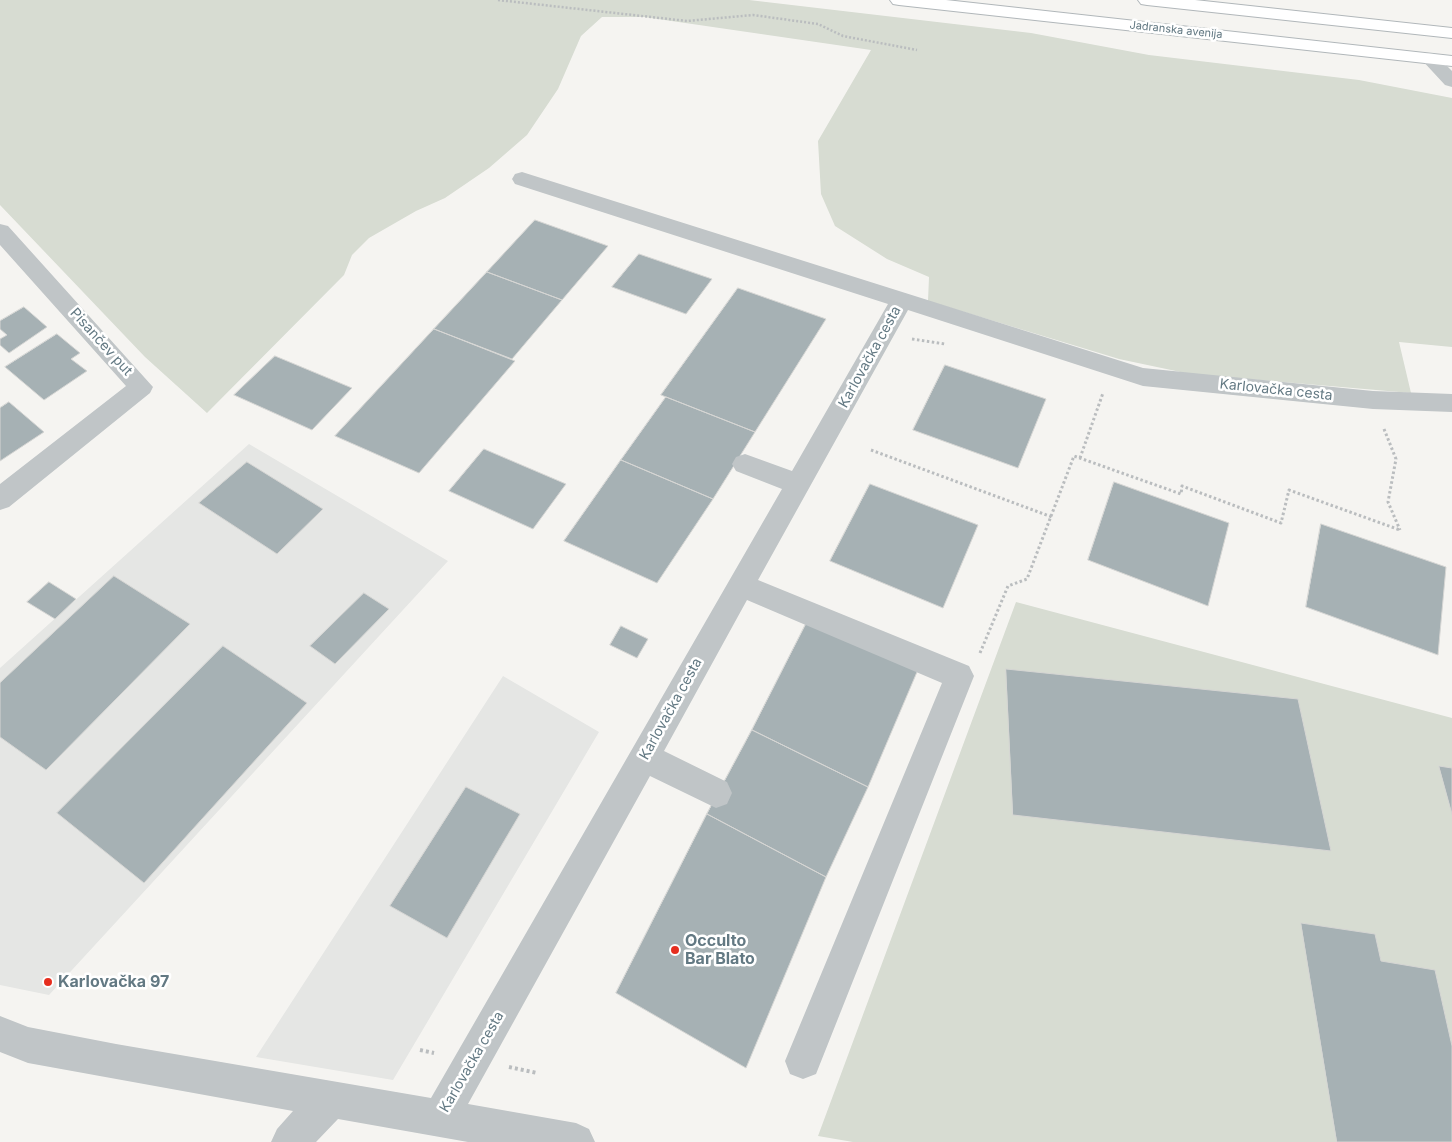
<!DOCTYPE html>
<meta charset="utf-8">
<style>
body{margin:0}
canvas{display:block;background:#f5f4f1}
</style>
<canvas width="1452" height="1142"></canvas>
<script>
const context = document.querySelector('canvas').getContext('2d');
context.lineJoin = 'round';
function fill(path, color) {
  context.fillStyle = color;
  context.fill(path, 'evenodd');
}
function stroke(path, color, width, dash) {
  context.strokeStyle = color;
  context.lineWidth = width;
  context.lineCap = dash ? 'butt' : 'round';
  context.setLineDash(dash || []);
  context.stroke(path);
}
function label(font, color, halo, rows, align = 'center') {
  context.font = font + ' Inter,sans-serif';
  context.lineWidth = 5;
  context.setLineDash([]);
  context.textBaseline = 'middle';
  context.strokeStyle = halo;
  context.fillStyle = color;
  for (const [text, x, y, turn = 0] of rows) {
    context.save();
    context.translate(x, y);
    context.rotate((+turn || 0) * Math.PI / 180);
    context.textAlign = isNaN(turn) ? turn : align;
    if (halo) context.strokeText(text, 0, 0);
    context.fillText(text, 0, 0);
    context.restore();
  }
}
fill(new Path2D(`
 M249,444L448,561L49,995L0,985V668Z
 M503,676L599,732L393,1080L256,1057Z`), '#e5e6e4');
fill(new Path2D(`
 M0,0H749L1031,33L1149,55L1359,80L1452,98V347L1399,342L1411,393L1190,374L1119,359L928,301L929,277L887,259L835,226L821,194L818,141L871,50L644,17H602L581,36L558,89L527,135L489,168L445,198L416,211L369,238L352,255L344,275L207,413L145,357L0,205Z
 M1016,602L1452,718V1142H853L818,1136Z`), '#d7dcd2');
const building = new Path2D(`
 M535,220L608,246L562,300L487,272Z
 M639,254L712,279L686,314L612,287Z
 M487,272L562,300L512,359L434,329Z
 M738,288L826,319L755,432L661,395Z
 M24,307L47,327L9,353L0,345V339L7,335L0,329V321Z
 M434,329L515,361L419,473L335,436Z
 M57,334L80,353L71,359L87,371L44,400L5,367Z
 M275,356L352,388L312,430L234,395Z
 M945,365L1046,399L1018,468L913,430Z
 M666,397L755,432L713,499L621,460Z
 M9,402L44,432L0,461V408Z
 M484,449L566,484L533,529L449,491Z
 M621,460L713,499L657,583L564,541Z
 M247,462L323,509L277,554L199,503Z
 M1114,482L1229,523L1208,606L1088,560Z
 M870,484L978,525L943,608L830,561Z
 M1321,524L1446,567L1438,655L1306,607Z
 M114,576L190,624L46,770L0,737V683Z
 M49,582L76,599L55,619L27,602Z
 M364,593L389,609L335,664L310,646Z
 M809,618L920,665L868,787L752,730Z
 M621,626L648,639L637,658L610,645Z
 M223,646L307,703L144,883L57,813Z
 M1006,669L1298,699L1331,851L1013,815Z
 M752,730L868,787L826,877L707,814Z
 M1439,766L1452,768V814Z
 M466,787L520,814L447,938L390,906Z
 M707,814L826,877L746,1068L616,993Z
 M1301,923L1375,934L1381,961L1435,970L1452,1046V1142H1337Z`);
fill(building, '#a6b1b4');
stroke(building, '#d6d6d4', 1);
const major = new Path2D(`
 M890,0H946L1452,56V66L899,5L893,4Z
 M1138,0H1195L1452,28V38L1147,5L1141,4Z`);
stroke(major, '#b1b7ba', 2);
stroke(new Path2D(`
 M498,0L687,21L753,15L818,24L843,36L917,50`), '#babdbf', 2.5, [2, 2]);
stroke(new Path2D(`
 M912,339L945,344
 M1384,429L1396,459L1388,502L1400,530
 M871,450L1052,517
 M1080,458L1103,393
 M980,653L1008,586L1027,579L1074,456L1181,494L1182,486L1281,523L1289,490L1400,530`), '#babdbf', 3, [2.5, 2.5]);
stroke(new Path2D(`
 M420,1050L434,1053
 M509,1067L537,1073`), '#babdbf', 4, [3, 3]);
fill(new Path2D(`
 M1429,53L1435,54L1452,71V87L1445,85L1420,58L1423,54Z
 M522,172L1143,368L1373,391L1452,394V412L1373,409L1143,386L908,310L758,580L969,666L974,676L816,1074L803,1079L790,1074L785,1061L942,683L747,600L664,751L727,782L732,793L727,804L716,808L650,776L468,1104L576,1123L589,1129L595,1142H468L338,1119L316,1142H271L277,1129L293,1111L28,1063L0,1052V1016L28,1027L116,1044L431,1098L782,489L736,471L732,464L736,457L745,454L792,471L888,304L515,184L512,179L515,174Z
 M0,224L8,226L153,387L150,393L9,507L0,510V484L126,386L0,245Z`), '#c0c5c7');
fill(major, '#fff');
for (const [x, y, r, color] of [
 [675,950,5,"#e62e1f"],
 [48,982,5,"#e62e1f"]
]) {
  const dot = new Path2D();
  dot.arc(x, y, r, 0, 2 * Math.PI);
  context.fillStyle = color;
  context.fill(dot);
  stroke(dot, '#fff', 2);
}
label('11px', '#637983', '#fff', [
 ["Jadranska avenija",1176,30,6]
]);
label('14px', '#637983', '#fff', [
 ["Pisančev put",101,342,48],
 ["Karlovačka cesta",870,357,-61],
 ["Karlovačka cesta",1276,390,6],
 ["Karlovačka cesta",671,709,-61],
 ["Karlovačka cesta",472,1062,-60]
]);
label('bold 16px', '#637983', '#fff', [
 ["Occulto",685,941],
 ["Bar Blato",685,959],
 ["Karlovačka 97",58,982]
], 'left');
</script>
